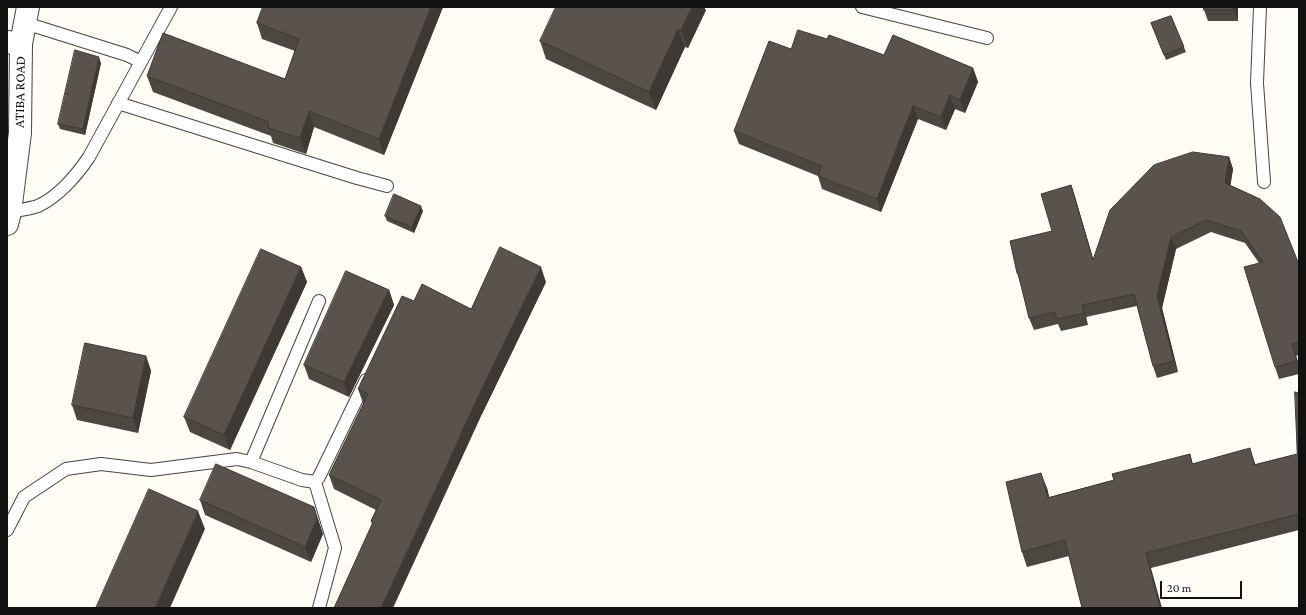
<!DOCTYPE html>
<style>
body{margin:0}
#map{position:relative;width:1306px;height:615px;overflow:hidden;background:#fffdf5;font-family:"Crimson Pro",serif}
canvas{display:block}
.frame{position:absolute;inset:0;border:8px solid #111;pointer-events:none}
.scale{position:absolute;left:1160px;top:581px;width:82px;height:18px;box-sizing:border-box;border:2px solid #111;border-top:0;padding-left:5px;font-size:12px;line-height:14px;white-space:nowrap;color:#111;-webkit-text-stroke:3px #fff;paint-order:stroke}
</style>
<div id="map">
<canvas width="1306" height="615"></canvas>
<div class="frame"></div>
<div class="scale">20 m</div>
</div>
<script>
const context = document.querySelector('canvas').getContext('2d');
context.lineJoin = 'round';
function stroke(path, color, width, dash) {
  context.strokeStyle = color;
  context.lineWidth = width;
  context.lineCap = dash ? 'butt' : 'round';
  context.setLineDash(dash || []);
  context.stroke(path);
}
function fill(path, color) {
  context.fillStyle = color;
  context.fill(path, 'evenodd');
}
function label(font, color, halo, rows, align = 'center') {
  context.font = font + ' "Crimson Pro",serif';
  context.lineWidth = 4;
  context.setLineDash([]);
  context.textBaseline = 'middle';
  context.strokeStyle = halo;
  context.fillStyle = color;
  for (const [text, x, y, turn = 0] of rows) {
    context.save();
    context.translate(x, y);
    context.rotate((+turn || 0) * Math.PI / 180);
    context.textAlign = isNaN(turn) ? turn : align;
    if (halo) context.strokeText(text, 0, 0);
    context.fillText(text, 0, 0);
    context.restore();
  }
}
const service = new Path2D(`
 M862,7L987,38
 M1260,7L1257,83L1264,182
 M25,23L127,55L141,62
 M118,103L357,178L387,186
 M10,212C19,210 29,209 38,206C58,197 77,175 89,157L171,7
 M251,462L319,301
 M315,482L335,548L319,608
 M7,530L24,497L66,469L101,464L151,470L237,459L251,462L302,480L315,482L319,477L366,380`);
const minor = new Path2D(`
 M7,42L21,44`);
const tertiary = new Path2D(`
 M7,224L10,212L20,133L21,44L28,7`);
stroke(service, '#444', 14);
stroke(minor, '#444', 24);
stroke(tertiary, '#444', 24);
stroke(service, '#fff', 12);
stroke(minor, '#fff', 22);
stroke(tertiary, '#fff', 22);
fill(new Path2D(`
 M263,7H443L384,155L314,127L306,154L273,143L271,136L153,92L147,76L285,79L295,51L262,39L257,23Z
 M1204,7H1238V21H1208L1204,10Z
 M706,10L688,48L685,47L656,110L546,59L540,41Z
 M1171,16L1186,52L1166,60L1151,23Z
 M827,39L884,55L973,68L978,82L965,113L955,109L946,130L918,119L881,212L822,189L818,176L739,144L734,131L791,49Z
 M101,63L85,135L60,129L58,124Z
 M1229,157L1233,169L1230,185L1298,262H1299V355L1296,356L1299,364V374L1279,379L1275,367L1259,263L1245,243L1211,232L1176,249L1162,308L1178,372L1157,378L1153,366L1137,306L1086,317L1088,325L1061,331L1058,324L1034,330L1029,318L1021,285L1017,273L1052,231L1071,185L1075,197L1093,259Z
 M423,211L414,233L387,221L385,216Z
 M301,267L307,282L230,450L190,432L184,417Z
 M546,282L482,414L372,524L371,521L376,510L334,489L329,475L364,404L363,403L358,389L414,301L471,309Z
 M389,290L394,305L349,397L309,379L304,365Z
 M146,356L151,371L138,433L77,420L72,405Z
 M1299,393V530L1151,568L1082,608L1069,556L1027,567L1022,552L1047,488L1049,497L1114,480L1190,454L1193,464H1256L1297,454Z
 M200,500L314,507L323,534L311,562L205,515Z`), '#4d4742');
fill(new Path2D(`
 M431,7H443L384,155L379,139Z
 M692,7H704L706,10L688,48L681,30Z
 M1234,7H1238V21L1234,10Z
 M678,29L685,47L656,110L649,92Z
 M99,57L101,63L85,135L83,129Z
 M973,68L978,82L965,113L960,100Z
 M950,95L955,109L946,130L941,117Z
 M913,106L918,119L881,212L877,199Z
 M309,111L314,127L306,154L300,138Z
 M1229,157L1233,169L1229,195L1225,183Z
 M1071,185L1075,197L1097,272L1093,260Z
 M421,206L423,211L414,233L412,227Z
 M1171,237L1176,249L1162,308L1178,372L1174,361L1157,296Z
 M301,267L307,282L230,450L224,435Z
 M541,267L546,282L482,414L393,608H381L477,399Z
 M389,290L394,305L349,397L344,382Z
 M1082,305L1086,317L1088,325L1084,313Z
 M1292,344L1296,356L1299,366L1297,361Z
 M146,356L151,371L138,433L133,418Z
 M1250,448L1255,463L1260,480L1254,465Z
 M1041,473L1047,488L1053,513L1048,498Z
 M314,507L323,534L311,562L305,547Z
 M198,511L205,529L170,608H155Z
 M1146,553L1151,568L1162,608H1160Z`), '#3f3936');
const building = new Path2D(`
 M263,7H431L379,139L309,111L300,138L268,128L269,122L147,76L163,33L285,79L299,39L257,23Z
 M556,7H692L681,30L678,29L649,92L540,41Z
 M1204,7H1234V10H1204Z
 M1171,16L1184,47L1164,55L1151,23Z
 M798,30L827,39L829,35L884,55L893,35L973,68L960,100L950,95L941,117L913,106L877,199L818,176L822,166L734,131L769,41L791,49Z
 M75,50L99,57L83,129L58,124Z
 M1193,152L1229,157L1225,183L1260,199L1280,217L1298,262H1299V342L1292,344L1297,361L1275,367L1244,267L1263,262L1241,231L1206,220L1171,237L1157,296L1174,361L1153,366L1134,294L1082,305L1084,313L1057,319L1055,312L1029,318L1018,273H1017L1010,241L1052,231L1041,194L1071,185L1093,260L1110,210L1154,165Z
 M394,194L421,206L412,227L385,216Z
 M500,247L541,267L477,399L381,608H334L373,522L371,521L381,500L329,475L368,394L358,389L402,296L414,301L422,284L471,309Z
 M261,249L301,267L224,435L184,417Z
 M346,271L389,290L344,382L304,365Z
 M85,343L146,356L133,418L72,405Z
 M1295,392L1299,393V515V514L1146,553L1160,608H1081H1082L1065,540L1022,552L1006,482L1041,473L1048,498L1114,480L1112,474L1190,454L1192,464L1250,448L1254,465L1297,454Z
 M216,464L314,507L317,519L305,547L200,500Z
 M149,489L198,511L155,608H96Z`);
fill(building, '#5a524d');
stroke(building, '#3f3936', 1);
label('14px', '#111', '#fff', [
 ["ATIBA ROAD",20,92,-89]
]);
</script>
